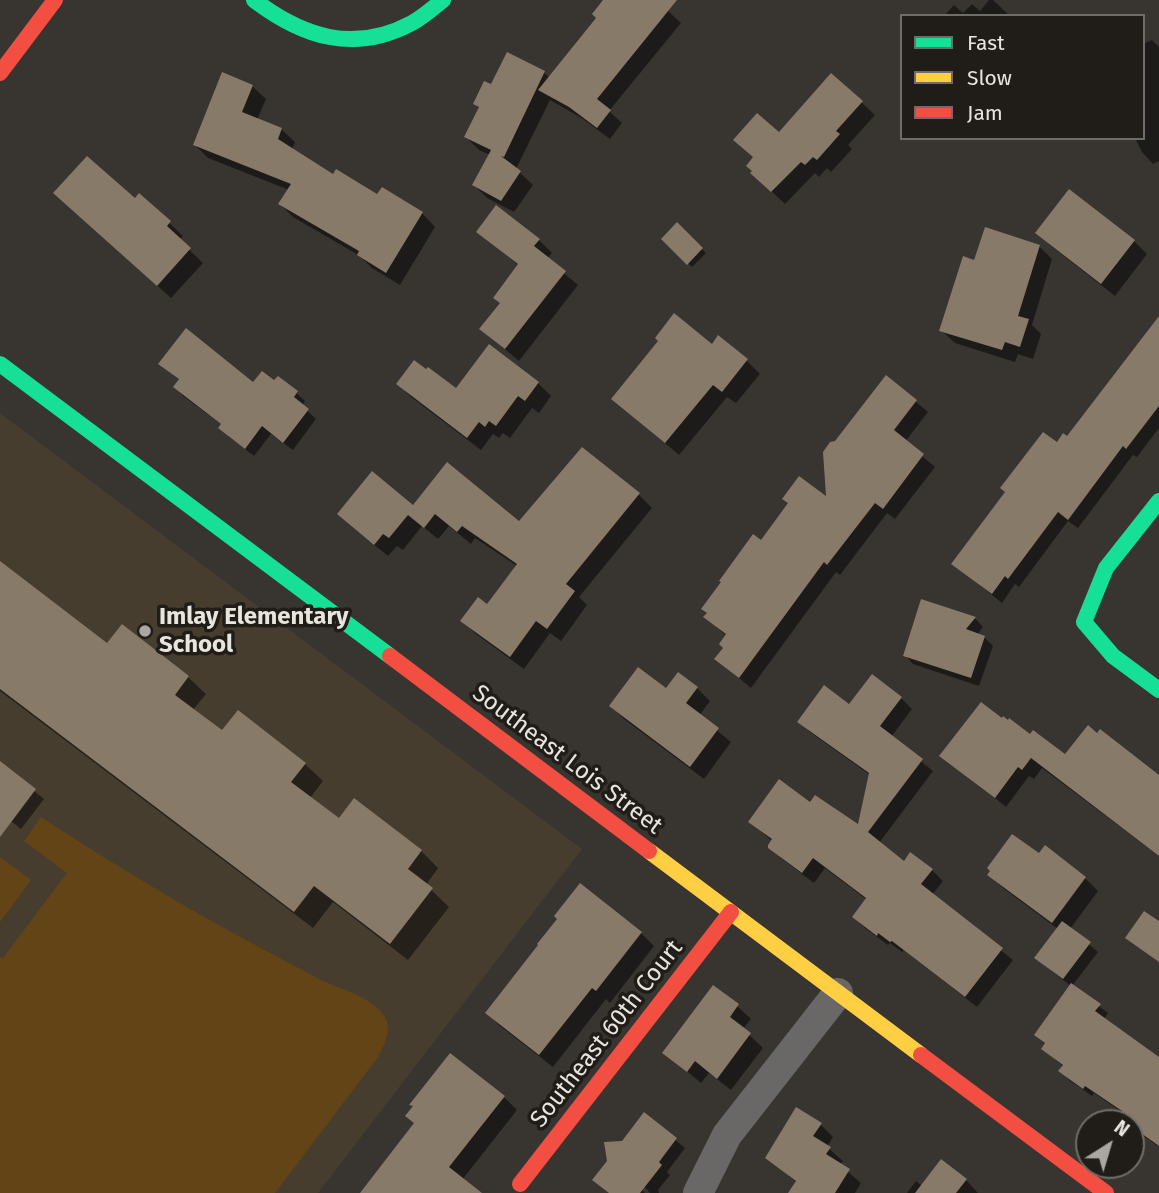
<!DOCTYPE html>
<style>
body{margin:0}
#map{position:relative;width:1159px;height:1193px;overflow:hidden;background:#383430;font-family:"Fira Sans",sans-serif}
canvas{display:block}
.legend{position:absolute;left:900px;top:14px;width:245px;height:126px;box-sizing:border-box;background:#201d19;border:2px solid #706d68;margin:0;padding:9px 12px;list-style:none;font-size:21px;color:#e8e4de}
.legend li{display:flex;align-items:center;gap:14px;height:35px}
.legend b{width:35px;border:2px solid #706d68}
.north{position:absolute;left:1075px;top:1109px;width:70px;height:70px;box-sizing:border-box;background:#201d19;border:2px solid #706d68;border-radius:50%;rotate:37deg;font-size:19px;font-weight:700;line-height:28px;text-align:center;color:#e8e4de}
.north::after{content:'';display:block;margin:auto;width:24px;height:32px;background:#aaa6a1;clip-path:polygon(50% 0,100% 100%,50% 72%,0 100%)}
</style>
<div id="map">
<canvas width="1159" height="1193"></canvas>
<ul class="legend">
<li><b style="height:9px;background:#16e098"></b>Fast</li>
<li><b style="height:9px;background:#ffcf43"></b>Slow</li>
<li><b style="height:9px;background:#f24e42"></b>Jam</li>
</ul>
<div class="north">N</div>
</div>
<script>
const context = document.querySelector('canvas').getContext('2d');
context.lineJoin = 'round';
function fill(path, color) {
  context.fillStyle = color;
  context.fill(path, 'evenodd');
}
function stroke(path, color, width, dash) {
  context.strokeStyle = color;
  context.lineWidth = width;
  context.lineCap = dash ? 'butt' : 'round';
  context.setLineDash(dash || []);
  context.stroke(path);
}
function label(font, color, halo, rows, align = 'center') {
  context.font = font + ' "Fira Sans",sans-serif';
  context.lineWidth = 7;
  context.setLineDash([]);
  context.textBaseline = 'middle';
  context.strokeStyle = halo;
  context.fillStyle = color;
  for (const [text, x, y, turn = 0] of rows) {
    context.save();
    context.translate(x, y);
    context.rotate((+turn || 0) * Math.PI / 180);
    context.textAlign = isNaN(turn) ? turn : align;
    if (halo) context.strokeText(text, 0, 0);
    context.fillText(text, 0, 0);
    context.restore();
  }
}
fill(new Path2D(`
 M0,413L582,849L318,1193H0Z`), '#473d2f');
fill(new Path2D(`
 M41,817C117,867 194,913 274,955C290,963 305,972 321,980C340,989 369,996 382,1013C394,1028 385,1042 378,1057L275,1193H0V957L3,958L67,873L24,841Z
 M0,857L31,880L0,922Z`), '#634416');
fill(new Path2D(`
 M605,0H656L681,23L609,111L622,123L610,139L583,119L550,100L516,169L533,185L514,212L487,198L474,185L490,155L479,150L466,137L480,109L475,104L492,86L508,55L544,73L550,78L598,18Z
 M989,0H993L1010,16H944L954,5L963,13L972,4L980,11Z
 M1152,40L1159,47V161L1153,164L1142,152L1135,138H1143V44Z
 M252,86L266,99L257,120L281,129L295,142L292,150L333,176L378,196L382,189L422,213L435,227L400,285L372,268L360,256L293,217L280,204L289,190L208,158L195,145Z
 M861,102L875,115L848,145L852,149L831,172L827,168L819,177L815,173L785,204L766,186L779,134Z
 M1070,192L1134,241L1147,254L1115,296L1051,246L1038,233Z
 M139,195L183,236L179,240L203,263L171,298L69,206L135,201Z
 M677,225L706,253L692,267L663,239Z
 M478,231L539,240L552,253L547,259L578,285L519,361L481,329L502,304L519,266Z
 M1039,246L1052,259L1032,325L1041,334L1033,359L1018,354L1015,362L955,343L941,330L976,262Z
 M1159,316V428L1137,457L1133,455L1078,528L1068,521L1019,587L1015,584L1002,603L954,564L1057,444L1068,438Z
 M712,346L747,361L760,374L736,403L727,397L679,455L614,399Z
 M490,347L538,383L551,396L539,413L532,408L510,438L503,433L499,438L493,434L481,450L411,397L398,384L457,390Z
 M161,364L296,393L305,401L302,406L316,419L293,450L271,434L254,456L229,437L220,428L222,425L183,396L175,387L180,380Z
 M886,377L928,412L905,442L935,467L895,519L887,513L840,575L836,572L751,688L716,659L725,648L727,636L705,617L761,543L828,500L836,443Z
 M639,495L652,508L579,597L587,605L561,641L550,633L524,669L476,634L463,621L488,607L517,566L475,538L471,544L449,526L438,539L422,526L403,550L397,546L388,556L352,527L413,507L519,524Z
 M0,563L107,645L122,626L188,677L206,694L193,710L223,733L305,764L323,781L310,798L339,820L421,851L438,868L426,885L449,907L408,960L333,902L313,928L0,691Z
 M975,618L983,627L977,635L984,637L993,646L979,686L913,664L905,655Z
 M697,688L710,701L699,716L731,742L704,779L624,719L611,706L666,690Z
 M901,698L912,709L891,737L933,771L879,843L904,863L932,870L943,881L932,895L1013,960L977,1007L904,950L902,952L890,943L888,945L865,928L854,917L867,900L825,868L814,883L782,859L770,847L772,841L750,822L810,805L859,827L870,775L810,732L799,721L850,706Z
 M1030,736L1065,756L1159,781V856L1042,768L1034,779L1029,776L1006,807L942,755Z
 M0,764L44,799L21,829L0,812Z
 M1045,848L1085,878L1098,891L1070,929L1098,952L1072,986L1108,1013L1103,1020L1159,1059V1147L1131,1127V1123H1126L1123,1113L1094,1093L1092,1096L1069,1080L1061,1071L1064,1067L1043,1049L1046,1045L1036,1035L1071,986L1045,966L1058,929L1003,888L989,875L1039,856Z
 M641,933L654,946L610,1003L606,999L553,1067L500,1026L487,1013Z
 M737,1006L751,1019L743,1029L763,1048L731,1090L709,1073L701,1083L664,1052Z
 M504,1097L517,1110L462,1180L477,1193H362L415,1124Z
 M644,1114L685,1148L667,1172L670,1175L658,1190L659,1193H650L641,1183L638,1186L645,1193H609L623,1142Z
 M821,1125L833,1137L827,1147L843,1161L840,1165L861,1183L855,1193H790L797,1183L767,1157Z
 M966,1180L978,1193H907L916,1181L922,1186Z`), '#0007');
fill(new Path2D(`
 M603,0H677L597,99L611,110L597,128L569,107L538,90L596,18L592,14Z
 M507,52L545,71L504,157L501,156L521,171L501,201L472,185L491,150L464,137L479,107L473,104L484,81L491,84Z
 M222,72L253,85L242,112L282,128L278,139L333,174L336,169L377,194L382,187L423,212L386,273L357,255L359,251L278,204L291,184L193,145Z
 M831,73L863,101L836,131L840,134L817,160L813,157L805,165L801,162L771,192L750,173L752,171L746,166L753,157L733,140L757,113L779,132Z
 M87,156L135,198L139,193L171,221L167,226L191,248L157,286L53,193Z
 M1069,189L1135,240L1101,284L1035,233Z
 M496,205L540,239L534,246L566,271L505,349L479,329L500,303L493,298L518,264L476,232Z
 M677,222L703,248L687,265L661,239Z
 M985,227L1040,245L1018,316L1029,319L1020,347L1005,342L1002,350L939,331L963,256L974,260Z
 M674,313L712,344L718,335L748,359L722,392L713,385L665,443L611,399L658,341L655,338Z
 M1159,316V406L1126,449L1123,446L1068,520L1058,512L1008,579L1005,576L992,594L951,564L1005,492L1000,488L1043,432L1057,442L1063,433L1067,436Z
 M186,328L253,382L262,371L274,380L278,376L298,391L294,397L309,409L283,443L262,426L245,449L218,428L221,424L173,387L179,379L158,364Z
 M489,344L539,382L525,401L518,396L496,426L489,421L485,427L479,422L467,438L396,384L414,360L426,369L428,367L456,388Z
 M886,375L917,400L894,430L924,454L883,509L875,503L827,565L824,562L739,678L714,659L723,648L719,644L726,634L703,617L707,613L701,609L721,582L719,581L753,534L761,540L788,503L782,499L799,476L826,496L823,452L830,442L835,441Z
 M582,447L640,493L566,584L575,591L547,629L536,621L510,657L460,621L478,597L487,604L517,564L462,526L457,532L435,514L424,528L408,515L389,538L383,534L374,545L337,514L372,471L413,505L447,462L519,521Z
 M0,561L107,643L122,624L189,676L175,695L222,730L238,710L306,763L291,782L339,818L354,798L422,850L408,869L433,888L390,944L314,886L294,912L0,689Z
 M921,599L976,617L966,629L985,636L971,678L903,656Z
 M638,667L666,688L678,672L698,687L686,703L719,728L690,767L609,706Z
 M872,674L902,697L880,726L923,759L868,832L904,861L910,852L933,869L921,884L1003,948L965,997L892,941L890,942L878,933L877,936L852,917L866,898L813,858L802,873L768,848V845L772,839L748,822L779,779L810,802L815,795L858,824L869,773L797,722L824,685L849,704Z
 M981,702L1002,718L1003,716L1008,720L1009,718L1030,734L1033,730L1065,754L1088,725L1097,733L1100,729L1159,775V856L1031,758L1022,770L1018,767L995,798L939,756Z
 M0,761L36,789L0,837Z
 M1012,834L1039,853L1045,845L1086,877L1052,923L987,875L990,871L987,868Z
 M580,883L642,932L596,991L592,988L539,1055L485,1013L538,945L537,944L557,919L554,916Z
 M1144,911L1159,921V962L1125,938Z
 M1062,921L1091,942L1063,979L1034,958Z
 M1071,983L1101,1004L1095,1011L1159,1057V1146L1131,1126V1123H1126L1118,1117L1122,1111L1085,1086L1083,1089L1058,1071L1063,1065L1041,1049L1045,1043L1034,1035Z
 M713,985L739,1004L730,1017L751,1033L717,1079L695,1061L687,1072L662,1053Z
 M450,1053L505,1096L449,1167L482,1193H360L414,1123L405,1116L413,1106L409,1105Z
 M796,1107L822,1123L813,1136L831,1147L826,1154L850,1169L835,1193H788L796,1181L765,1158Z
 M644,1112L677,1138L659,1162L662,1165L640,1193H609L592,1180L607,1161L604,1142L622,1141Z
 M941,1159L967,1179L956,1193H915Z`), '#887a69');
stroke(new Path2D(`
 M698,1193L727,1135L838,993`), '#696866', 30);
stroke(new Path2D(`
 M254,0C303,37 354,54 412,23C423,17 433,8 443,0
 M0,364L390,656
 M1159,501L1106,568L1084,622L1113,656L1159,690`), '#16e098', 16);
stroke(new Path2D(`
 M649,851L921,1055`), '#ffcf43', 16);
stroke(new Path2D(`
 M0,73L55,0
 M390,656L649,851
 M921,1055L1106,1193
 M520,1184L731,912`), '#f24e42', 16);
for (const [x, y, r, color] of [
 [145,631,7,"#aaa6a1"]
]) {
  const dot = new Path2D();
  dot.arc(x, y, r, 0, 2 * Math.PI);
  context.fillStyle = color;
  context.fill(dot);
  stroke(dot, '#201d19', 2.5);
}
label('bold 24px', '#e8e4de', '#201d19', [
 ["Imlay Elementary",159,617],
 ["School",159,645]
], 'left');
label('24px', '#e8e4de', '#201d19', [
 ["Southeast Lois Street",567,760,37],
 ["Southeast 60th Court",607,1034,-52]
]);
</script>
